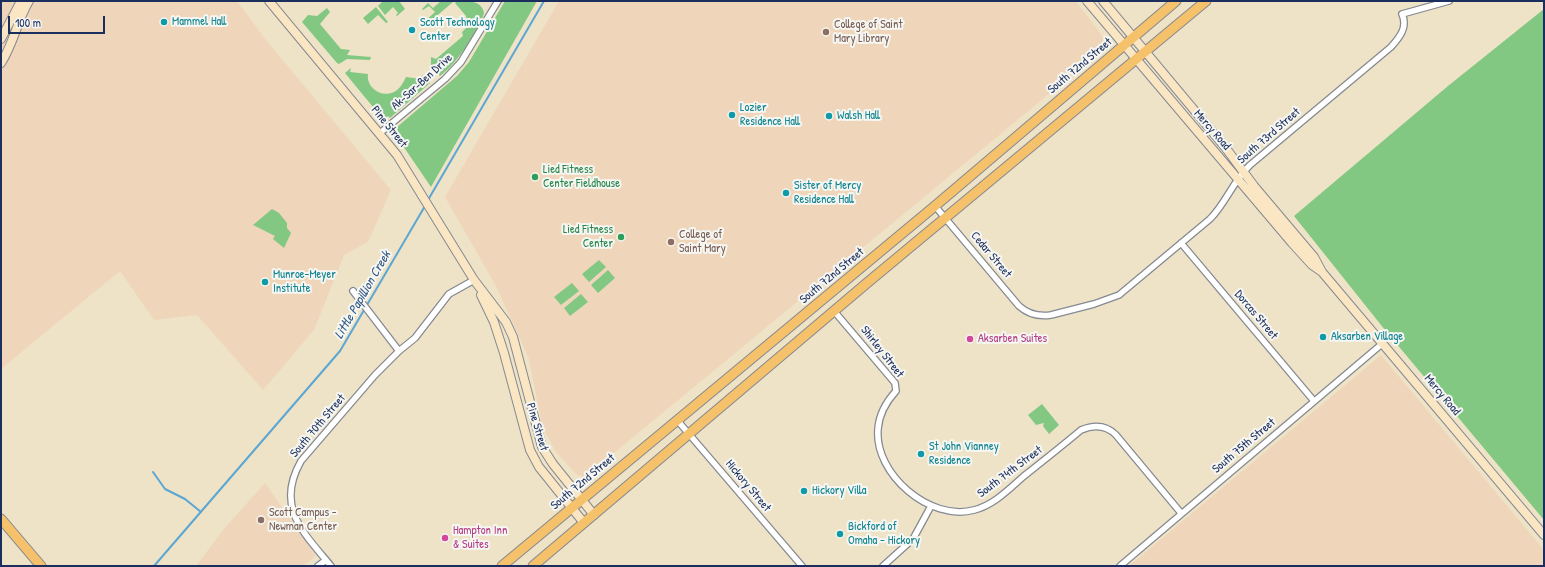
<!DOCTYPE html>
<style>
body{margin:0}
#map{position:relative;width:1545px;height:567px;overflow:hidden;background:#eee3c6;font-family:"Patrick Hand",sans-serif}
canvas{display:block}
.frame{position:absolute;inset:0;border:2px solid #1b2f5e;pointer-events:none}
.scale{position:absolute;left:8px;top:16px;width:97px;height:18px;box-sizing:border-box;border:2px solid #1b2f5e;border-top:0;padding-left:5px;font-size:12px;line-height:14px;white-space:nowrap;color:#1b2f5e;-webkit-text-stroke:3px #f6f6f2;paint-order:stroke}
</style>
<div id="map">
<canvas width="1545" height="567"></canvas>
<div class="frame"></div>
<div class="scale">100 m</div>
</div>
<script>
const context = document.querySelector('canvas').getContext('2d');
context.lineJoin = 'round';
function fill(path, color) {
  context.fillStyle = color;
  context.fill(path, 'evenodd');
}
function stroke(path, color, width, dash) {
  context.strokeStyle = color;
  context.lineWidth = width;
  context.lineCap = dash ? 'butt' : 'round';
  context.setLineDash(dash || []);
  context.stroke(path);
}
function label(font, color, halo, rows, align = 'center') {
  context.font = font + ' "Patrick Hand",sans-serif';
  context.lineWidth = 4;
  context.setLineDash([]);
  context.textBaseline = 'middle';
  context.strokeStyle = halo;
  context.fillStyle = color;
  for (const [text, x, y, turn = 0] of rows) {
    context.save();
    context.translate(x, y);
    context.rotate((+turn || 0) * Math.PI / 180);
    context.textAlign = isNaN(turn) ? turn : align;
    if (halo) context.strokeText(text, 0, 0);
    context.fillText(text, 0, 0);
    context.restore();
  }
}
fill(new Path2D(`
 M1,1H237L266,40L391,190L368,242L344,255L314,330L263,390L197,315L154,320L120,271L1,369Z
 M559,1H1076L1103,37L1104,45L1101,51L585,477L577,475L556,452L542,426L529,359L496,286L445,197Z
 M1381,355L1544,550V566H1129Z
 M265,483L316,556L303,566H196L223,530Z`), '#efd6bb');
fill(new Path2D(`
 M383,1H399L405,9L397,16L396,15L398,13L393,7L385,15L378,6Z
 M441,1L453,2L426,25L424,22L435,12L429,6L423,10L422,9L428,3L433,8Z
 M457,1C467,1 482,0 484,13C479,30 455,66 440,76L431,67V57L436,59L463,36L462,32L471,23L467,22L466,16L455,3Z
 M505,1H537L431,187L399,140L397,127L457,76L469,62Z
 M376,7L388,22L386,23L378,15L368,24L363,18Z
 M327,8L330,12L320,24L341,49L350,50L347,55L371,57L370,60L347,59L339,64L337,63L302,22L308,15L317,16Z
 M1544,9V520L1385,330L1294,216L1448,86Z
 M351,68L350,72L368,74C366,88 382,98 394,92C400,89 403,83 406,77L421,79L422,75L429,77L430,83L390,118L388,116L386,118H382L345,73Z
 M272,209L279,213L287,223V228L291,233L284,248L273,239L275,236L253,225Z
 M599,260L606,267L589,282L582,274Z
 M608,270L615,278L598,293L591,285Z
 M572,283L579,291L561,305L554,297Z
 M581,294L588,302L570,316L564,308Z
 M1042,404L1059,425L1049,434L1043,426L1044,423L1036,425L1028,415Z`), '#82c883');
stroke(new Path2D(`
 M428,200L544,1
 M153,472L165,489L185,499L201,512
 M154,566L340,351L425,206`), '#5ba6d3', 2);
const street = new Path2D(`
 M380,133L445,79L461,62L498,1
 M935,206L1019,306C1028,314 1038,317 1051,315L1094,304L1119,295L1210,219C1226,203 1233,181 1250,165L1391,47C1400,37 1408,27 1402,14L1449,1
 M1181,243L1314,401
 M353,291L399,351L415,338L449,294L474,280
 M834,311L895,383L896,391C886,402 879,414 878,429C874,474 930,522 974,510C994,505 1009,489 1024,476C1043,461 1062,446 1081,430C1093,425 1106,425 1116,435L1181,513
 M677,420L802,566
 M318,566L326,560
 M331,566C303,532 275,507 301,461L375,375L399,351
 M883,566L913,539L931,506
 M1120,566L1383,343`);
const secondary = new Path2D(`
 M269,1L397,155L474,280L506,322L513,337L542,447L553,464L594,515
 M1087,1L1292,243L1312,265L1322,272L1544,535
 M1103,1L1225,147L1254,186L1314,257L1322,272
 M1,39L21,1
 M1,63C14,43 17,21 29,1
 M481,295L494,322L504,353L530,450L539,467L584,523`);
const primary = new Path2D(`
 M1,519L41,566
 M502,566L935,206L1176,1
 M533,566L867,283L1206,1`);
stroke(street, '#848992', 8);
stroke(secondary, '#848992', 10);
stroke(primary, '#848992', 11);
stroke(street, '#fff', 5.5);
stroke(secondary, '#fbe6c4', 8);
stroke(primary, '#f5c16b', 9);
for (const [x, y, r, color] of [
 [164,22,4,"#0f9aa8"],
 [412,30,4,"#0f9aa8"],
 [826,32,4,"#8d6e63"],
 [732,115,4,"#0f9aa8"],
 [829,116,4,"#0f9aa8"],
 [535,177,4,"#2e9e5b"],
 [786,193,4,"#0f9aa8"],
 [621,237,4,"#2e9e5b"],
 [671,242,4,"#8d6e63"],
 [265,282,4,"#0f9aa8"],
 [1323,337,4,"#0f9aa8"],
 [970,339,4,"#d1479c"],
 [921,454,4,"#0f9aa8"],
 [804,491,4,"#0f9aa8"],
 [261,520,4,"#8d6e63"],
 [840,534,4,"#0f9aa8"],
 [445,538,4,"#d1479c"]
]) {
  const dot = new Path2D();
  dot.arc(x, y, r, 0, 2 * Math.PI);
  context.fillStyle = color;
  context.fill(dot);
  stroke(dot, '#f6f6f2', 1.5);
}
label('12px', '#0d838f', '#f6f6f2', [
 ["Mammel Hall",172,22],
 ["Scott Technology",420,23],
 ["Center",420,37],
 ["Lozier",740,108],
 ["Residence Hall",740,122],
 ["Walsh Hall",837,116],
 ["Sister of Mercy",794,186],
 ["Residence Hall",794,200],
 ["Munroe-Meyer",273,275],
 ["Institute",273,289],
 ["Aksarben Village",1331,337],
 ["St John Vianney",929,447],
 ["Residence",929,461],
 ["Hickory Villa",812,491],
 ["Bickford of",848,527],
 ["Omaha - Hickory",848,541]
], 'left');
label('12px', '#785e54', '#f6f6f2', [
 ["College of Saint",834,25],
 ["Mary Library",834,39],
 ["College of",679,235],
 ["Saint Mary",679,249],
 ["Scott Campus -",269,513],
 ["Newman Center",269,527]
], 'left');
label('12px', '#1b2f5e', '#f6f6f2', [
 ["South 72nd Street",1080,66,-40],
 ["Ak-Sar-Ben Drive",422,82,-42],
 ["Pine Street",389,127,51],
 ["Mercy Road",1212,130,49],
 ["South 73rd Street",1269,136,-41],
 ["Cedar Street",991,255,50],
 ["South 72nd Street",832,276,-40],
 ["Dorcas Street",1256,315,50],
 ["Shirley Street",882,352,52],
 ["Mercy Road",1442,395,50],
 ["South 70th Street",318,426,-50],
 ["Pine Street",537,427,73],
 ["South 75th Street",1244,446,-40],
 ["South 74th Street",1010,472,-37],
 ["South 72nd Street",583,482,-40],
 ["Hickory Street",748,486,50]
]);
label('12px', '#27864d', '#f6f6f2', [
 ["Lied Fitness",543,170],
 ["Center Fieldhouse",543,184],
 ["Lied Fitness",613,230,"right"],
 ["Center",613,244,"right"]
], 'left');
label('12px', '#b23c85', '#f6f6f2', [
 ["Aksarben Suites",978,339],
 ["Hampton Inn",453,531],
 ["& Suites",453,545]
], 'left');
label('italic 13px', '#315987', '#f6f6f2', [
 ["Little Papillion Creek",363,295,-60]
]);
</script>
